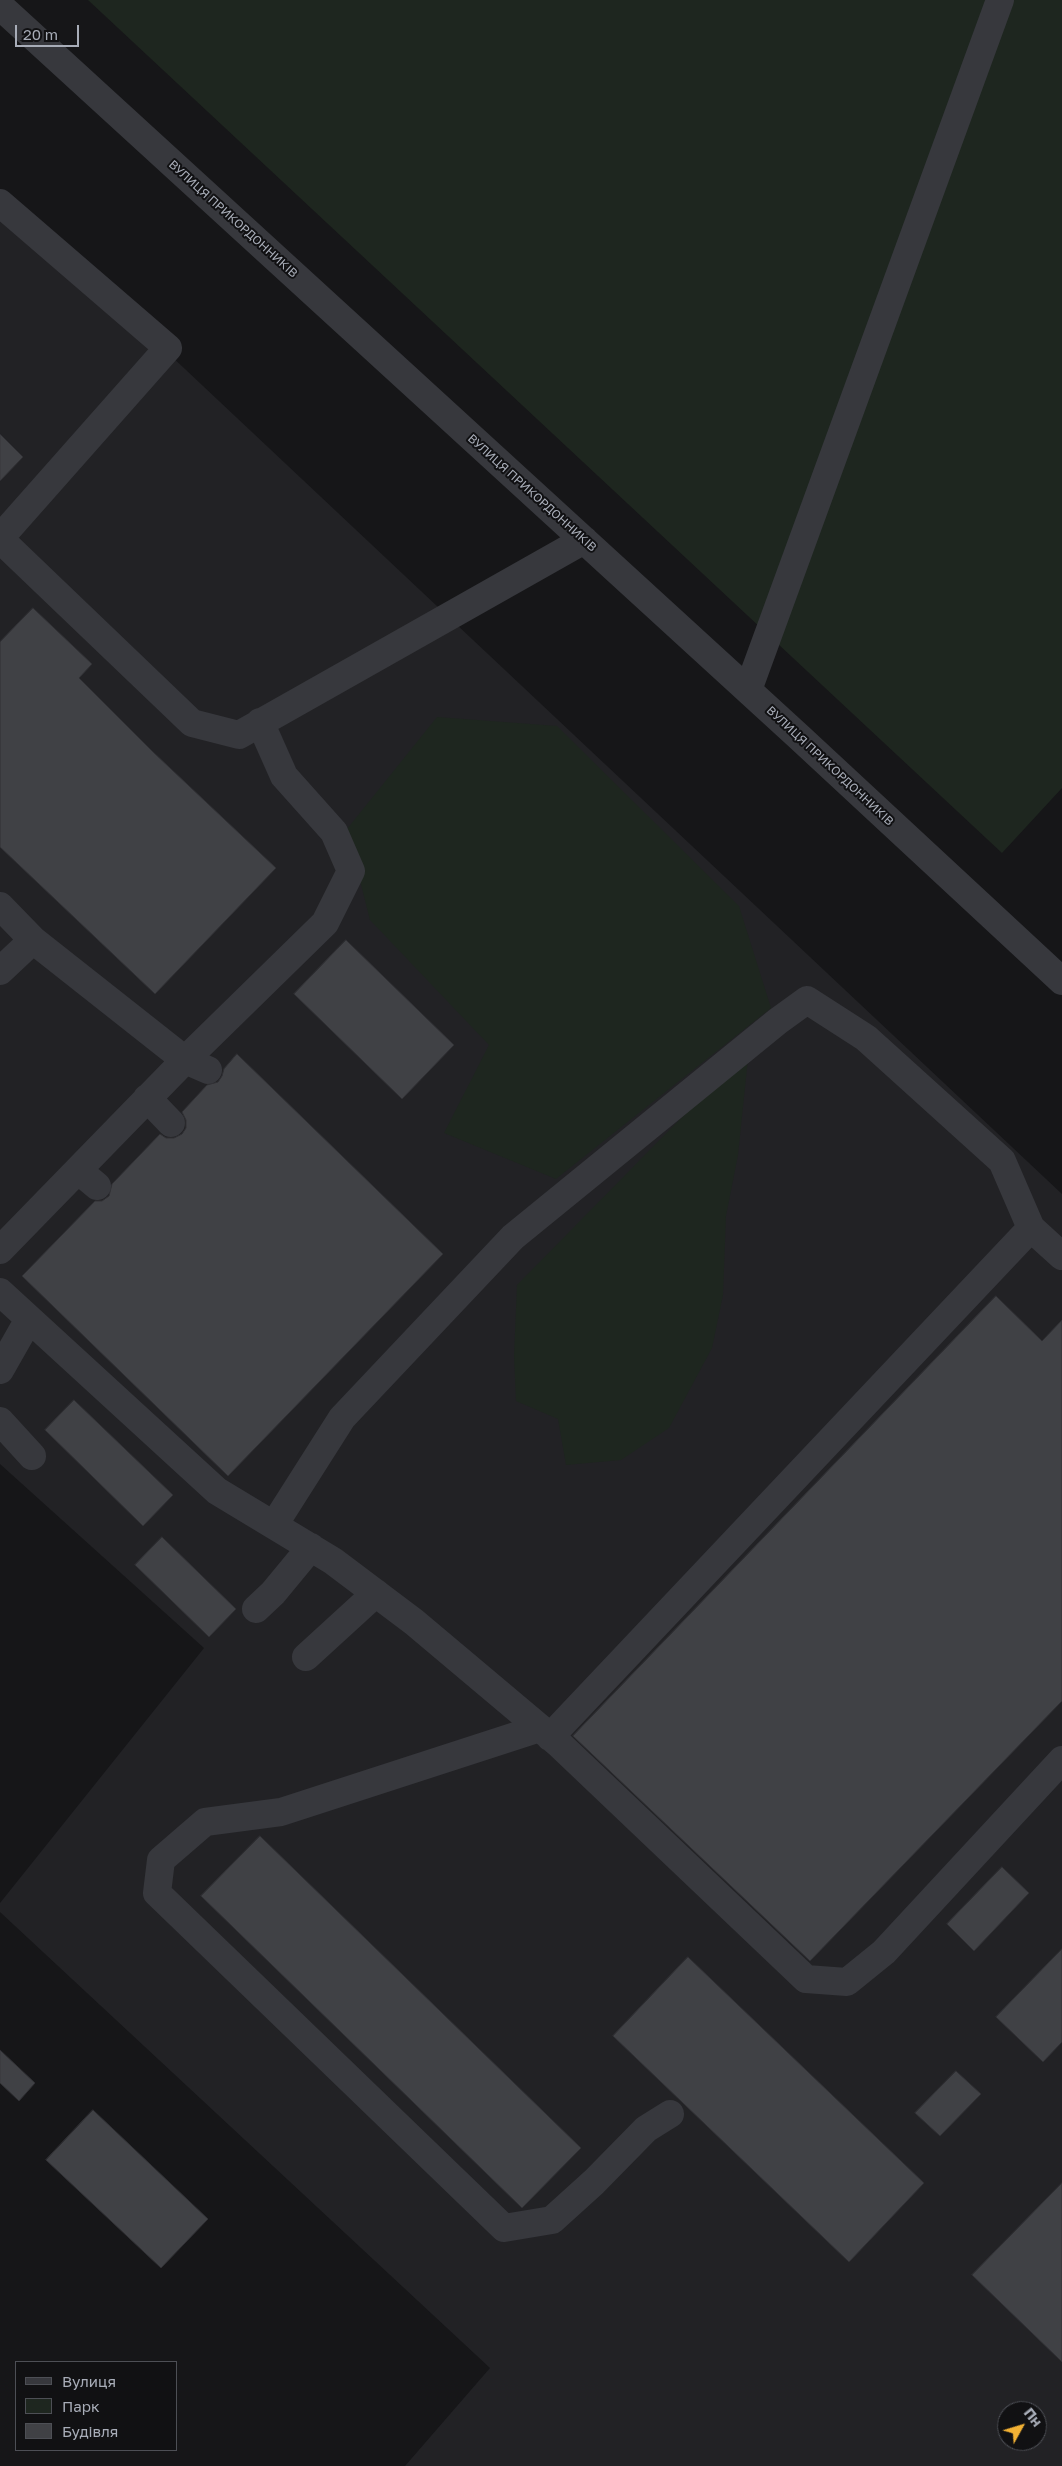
<!DOCTYPE html>
<meta charset="utf-8">
<style>
body{margin:0}
#map{position:relative;width:1062px;height:2466px;overflow:hidden;background:#161618;font-family:"Golos Text",sans-serif}
canvas{display:block}
.legend{position:absolute;left:15px;top:2361px;width:162px;height:90px;box-sizing:border-box;background:#111113;border:1px solid #4d4f55;margin:0;padding:6px 9px;list-style:none;font-size:15px;color:#a8adb8}
.legend li{display:flex;align-items:center;gap:10px;height:25px}
.legend b{width:25px;border:1px solid #4d4f55}
.north{position:absolute;left:997px;top:2401px;width:50px;height:50px;box-sizing:border-box;background:#111113;border:1px solid #4d4f55;border-radius:50%;rotate:51deg;font-size:14px;font-weight:700;line-height:20px;text-align:center;color:#a8adb8}
.north::after{content:'';display:block;margin:auto;width:18px;height:22px;background:#f2b134;clip-path:polygon(50% 0,100% 100%,50% 72%,0 100%)}
.scale{position:absolute;left:15px;top:25px;width:64px;height:22px;box-sizing:border-box;border:2px solid #a8adb8;border-top:0;padding-left:6px;font-size:15px;line-height:18px;white-space:nowrap;color:#a8adb8;-webkit-text-stroke:4px #111113;paint-order:stroke}
</style>
<div id="map">
<canvas width="1062" height="2466"></canvas>
<ul class="legend">
<li><b style="height:6px;background:#37383d"></b>Вулиця</li>
<li><b style="height:14px;background:#1e261f"></b>Парк</li>
<li><b style="height:14px;background:#404145"></b>Будівля</li>
</ul>
<div class="north">Пн</div>
<div class="scale">20 m</div>
</div>
<script>
const context = document.querySelector('canvas').getContext('2d');
context.lineJoin = 'round';
function fill(path, color) {
  context.fillStyle = color;
  context.fill(path, 'evenodd');
}
function stroke(path, color, width, dash) {
  context.strokeStyle = color;
  context.lineWidth = width;
  context.lineCap = dash ? 'butt' : 'round';
  context.setLineDash(dash || []);
  context.stroke(path);
}
function label(font, color, halo, rows, align = 'center') {
  context.font = font + ' "Golos Text",sans-serif';
  context.lineWidth = 4;
  context.setLineDash([]);
  context.textBaseline = 'middle';
  context.strokeStyle = halo;
  context.fillStyle = color;
  for (const [text, x, y, turn = 0] of rows) {
    context.save();
    context.translate(x, y);
    context.rotate((+turn || 0) * Math.PI / 180);
    context.textAlign = isNaN(turn) ? turn : align;
    if (halo) context.strokeText(text, 0, 0);
    context.fillText(text, 0, 0);
    context.restore();
  }
}
fill(new Path2D(`
 M0,195L1062,1194V2466H405L490,2368L0,1912V1903L204,1648L0,1464ZM1007,2411H1037V2441H1007Z`), '#222225');
fill(new Path2D(`
 M88,0H1062V788L1002,853Z
 M437,717L557,726L739,906L771,1008L556,1179L444,1133L489,1045L370,920L347,829Z
 M749,1049L738,1155L726,1216L723,1295L712,1348L669,1428L621,1460L566,1465L558,1419L516,1401L514,1356L517,1285Z`), '#1e261f');
const building = new Path2D(`
 M0,434L23,457L0,481Z
 M33,608L92,664L79,678L152,751L276,868L155,994L0,847V642Z
 M346,940L454,1045L402,1099L294,994Z
 M237,1054L443,1254L228,1476L22,1276L95,1201H102L109,1196L112,1184L160,1134L166,1138H174L182,1134L186,1128V1120L182,1112L207,1085L218,1082L222,1076L224,1069Z
 M996,1296L1042,1341L1062,1320V1701L810,1961L573,1736Z
 M74,1400L173,1495L143,1526L45,1430Z
 M162,1537L236,1609L209,1637L135,1565Z
 M260,1836L581,2148L522,2208L201,1896Z
 M1002,1867L1029,1893L974,1951L947,1924Z
 M1062,1949V2042L1043,2062L996,2017Z
 M688,1957L924,2183L849,2262L613,2036Z
 M0,2050L35,2083L19,2101L0,2083Z
 M956,2071L981,2094L940,2136L915,2113Z
 M93,2110L208,2219L161,2268L46,2160Z
 M1062,2183V2362L972,2275Z`);
fill(building, '#404145');
stroke(building, '#303034', 1);
stroke(new Path2D(`
 M0,6L798,736L1062,981
 M0,203L168,348L0,538
 M0,539L192,723L239,735L584,540
 M748,690L1000,0
 M0,906L33,940L185,1060L325,923L351,871L334,832L284,776L260,722
 M0,971L33,940
 M147,1098L171,1123
 M79,1171L97,1186
 M0,1250L185,1060L208,1070
 M0,1292L217,1491L333,1561L414,1622L559,1744L806,1979L847,1982L884,1952L1062,1760
 M0,1370L29,1319
 M0,1421L32,1456
 M274,1525L342,1418L513,1237L778,1021L807,1000L866,1038L1002,1161L1031,1228
 M256,1609L273,1593L311,1547
 M306,1657L376,1593
 M540,1728L281,1812L205,1822L161,1860L157,1893L504,2228L552,2220L594,2182L646,2129L670,2114
 M550,1737L1031,1228L1062,1256`), '#37383d', 28);
label('12px', '#a8adb8', '#111113', [
 ["ВУЛИЦЯ ПРИКОРДОННИКІВ",233,219,42],
 ["ВУЛИЦЯ ПРИКОРДОННИКІВ",532,493,42],
 ["ВУЛИЦЯ ПРИКОРДОННИКІВ",830,766,43]
]);
</script>
